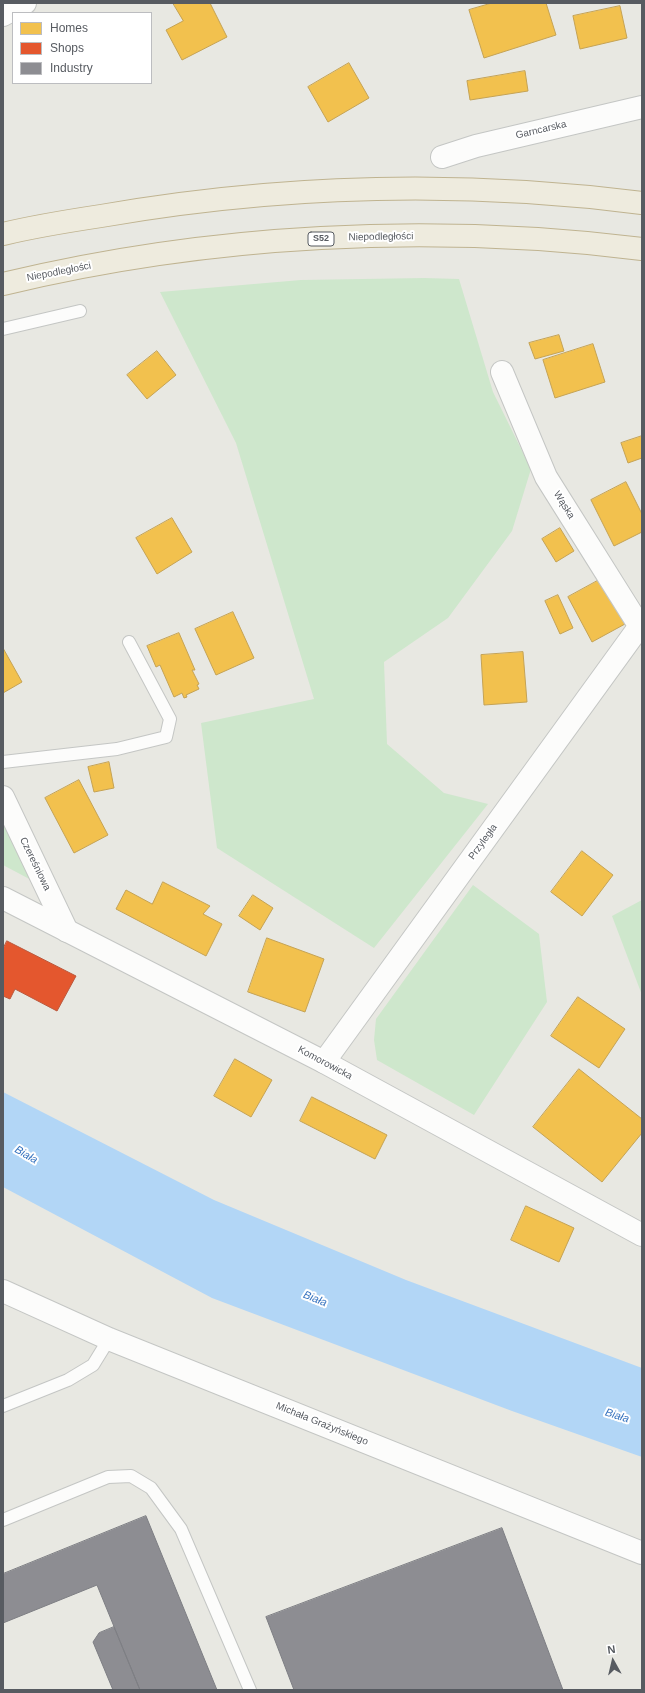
<!DOCTYPE html>
<meta charset="utf-8">
<style>
body{margin:0}
#map{position:relative;width:645px;height:1693px;overflow:hidden;background:#e8e8e2;font-family:Helvetica,sans-serif}
canvas{display:block}
.frame{position:absolute;inset:0;border:4px solid #575b61;pointer-events:none}
.legend{position:absolute;left:12px;top:12px;width:140px;height:72px;box-sizing:border-box;background:#fff;border:1px solid #bcbdc0;margin:0;padding:5px 7px;list-style:none;font-size:12px;color:#575b61}
.legend li{display:flex;align-items:center;gap:8px;height:20px}
.legend b{width:20px;border:1px solid #bcbdc0}
.north{position:absolute;left:593px;top:1641px;width:40px;height:40px;-webkit-text-stroke:3px #fff;paint-order:stroke;rotate:352deg;font-size:11px;font-weight:700;line-height:16px;text-align:center;color:#575b61}
.north::after{content:'';display:block;margin:auto;width:14px;height:18px;background:#575b61;clip-path:polygon(50% 0,100% 100%,50% 72%,0 100%)}
</style>
<div id="map">
<canvas width="645" height="1693"></canvas>
<div class="frame"></div>
<ul class="legend">
<li><b style="height:11px;background:#f2c14e"></b>Homes</li>
<li><b style="height:11px;background:#e4572e"></b>Shops</li>
<li><b style="height:11px;background:#8d8d92"></b>Industry</li>
</ul>
<div class="north">N</div>
</div>
<script>
const context = document.querySelector('canvas').getContext('2d');
context.lineJoin = 'round';
function fill(path, color) {
  context.fillStyle = color;
  context.fill(path, 'evenodd');
}
function stroke(path, color, width, dash) {
  context.strokeStyle = color;
  context.lineWidth = width;
  context.lineCap = dash ? 'butt' : 'round';
  context.setLineDash(dash || []);
  context.stroke(path);
}
function label(font, color, halo, rows, align = 'center') {
  context.font = font + ' Helvetica,sans-serif';
  context.lineWidth = 4;
  context.setLineDash([]);
  context.textBaseline = 'middle';
  context.strokeStyle = halo;
  context.fillStyle = color;
  for (const [text, x, y, turn = 0] of rows) {
    context.save();
    context.translate(x, y);
    context.rotate((+turn || 0) * Math.PI / 180);
    context.textAlign = isNaN(turn) ? turn : align;
    if (halo) context.strokeText(text, 0, 0);
    context.fillText(text, 0, 0);
    context.restore();
  }
}
fill(new Path2D(`
 M424,278L459,279L493,392L531,469L512,531L448,618L384,662L387,744L444,793L488,804L374,948L217,848L201,723L314,699L236,443L160,292L301,280Z
 M3,821L35,882L3,865Z
 M473,885L539,934L547,1002L474,1115L377,1060L374,1040L376,1019Z
 M642,900V995L612,916Z`), '#cee7cc');
fill(new Path2D(`
 M3,1092L214,1200L406,1280L642,1368V1457L512,1411L212,1298L3,1187Z`), '#b2d6f6');
const homes = new Path2D(`
 M173,3H210L227,37L182,60L166,30L183,21Z
 M492,3H546L556,35L484,58L469,10Z
 M620,6L627,38L580,49L573,16Z
 M349,63L369,98L328,122L308,87Z
 M525,71L528,91L470,100L467,81Z
 M559,335L564,351L535,359L529,343Z
 M593,344L605,382L555,398L543,360Z
 M157,351L176,375L147,399L127,375Z
 M642,436V458L628,463L621,443Z
 M626,482L642,514V532L614,546L591,500Z
 M172,518L192,552L157,574L136,538Z
 M560,528L574,551L556,562L542,539Z
 M601,579L625,624L592,642L568,597Z
 M558,595L573,628L560,634L545,601Z
 M233,612L254,658L216,675L195,629Z
 M179,633L195,670H192L199,684L197,685L199,689L186,695L187,697L184,698L182,693L174,697L160,665L156,667L147,646Z
 M3,648L22,682L3,693Z
 M523,652L527,702L484,705L481,655Z
 M109,762L114,788L94,792L88,767Z
 M79,780L108,835L74,853L45,798Z
 M582,851L613,875L582,916L551,892Z
 M163,882L210,906L203,914L222,924L206,956L116,909L126,890L152,904Z
 M253,895L273,908L260,930L239,916Z
 M267,938L324,959L305,1012L248,992Z
 M578,997L625,1029L599,1068L551,1036Z
 M235,1059L272,1080L251,1117L214,1096Z
 M579,1069L642,1119V1133L602,1182L533,1127Z
 M312,1097L387,1135L375,1159L300,1121Z
 M526,1206L574,1228L559,1262L511,1240Z`);
fill(homes, '#f2c14e');
stroke(homes, '#c4a254', 1);
const shops = new Path2D(`
 M7,941L76,976L57,1011L15,989L10,999L3,996V949Z`);
fill(shops, '#e4572e');
stroke(shops, '#ba583d', 1);
const industry = new Path2D(`
 M146,1516L217,1690H140L97,1585L3,1623V1574Z
 M502,1528L563,1690H294L266,1617Z
 M114,1627L140,1690H113L93,1642L99,1633Z`);
fill(industry, '#8d8d92');
stroke(industry, '#7d7e83', 1);
const service = new Path2D(`
 M3,329L80,311
 M3,762L117,749L166,737L170,719L129,642
 M3,1406L68,1380L93,1365L109,1339
 M3,1520L108,1477L131,1476L151,1488L181,1529L250,1690`);
const minor = new Path2D(`
 M3,15L25,3
 M442,157L476,146L642,107
 M502,372L546,477L642,630
 M3,797L67,931
 M324,1062L642,623
 M3,1291L109,1339L642,1553`);
const tertiary = new Path2D(`
 M3,898L324,1062L642,1235`);
const motorway = new Path2D(`
 M3,234C36,226 68,221 101,216C279,185 463,180 642,203
 M3,284C211,234 430,223 642,249`);
stroke(service, '#c4c6c4', 14);
stroke(minor, '#c4c6c4', 24);
stroke(tertiary, '#c4c6c4', 24);
stroke(motorway, '#bfb390', 24);
stroke(service, '#fcfcfb', 12);
stroke(minor, '#fcfcfb', 22);
stroke(tertiary, '#fcfcfb', 22);
stroke(motorway, '#eeebde', 22);
for (const [x, y, w] of [
 [321,239,26]
]) {
  const box = new Path2D();
  box.roundRect(x - w / 2, y - 7, w, 14, 3);
  context.fillStyle = '#fff';
  context.fill(box);
  stroke(box, '#575b61', 1);
}
label('bold 9px', '#575b61', null, [
 ["S52",321,239]
]);
label('10px', '#575b61', '#fff', [
 ["Garncarska",541,130,-13],
 ["Niepodległości",381,237,-1],
 ["Niepodległości",59,272,-11],
 ["Wąska",564,505,58],
 ["Przyległa",483,842,-54],
 ["Czereśniowa",35,864,64],
 ["Komorowicka",325,1063,28],
 ["Michała Grażyńskiego",322,1424,22]
]);
label('italic 11px', '#3673bf', '#fff', [
 ["Biała",26,1155,30],
 ["Biała",315,1299,22],
 ["Biała",617,1416,17]
]);
</script>
